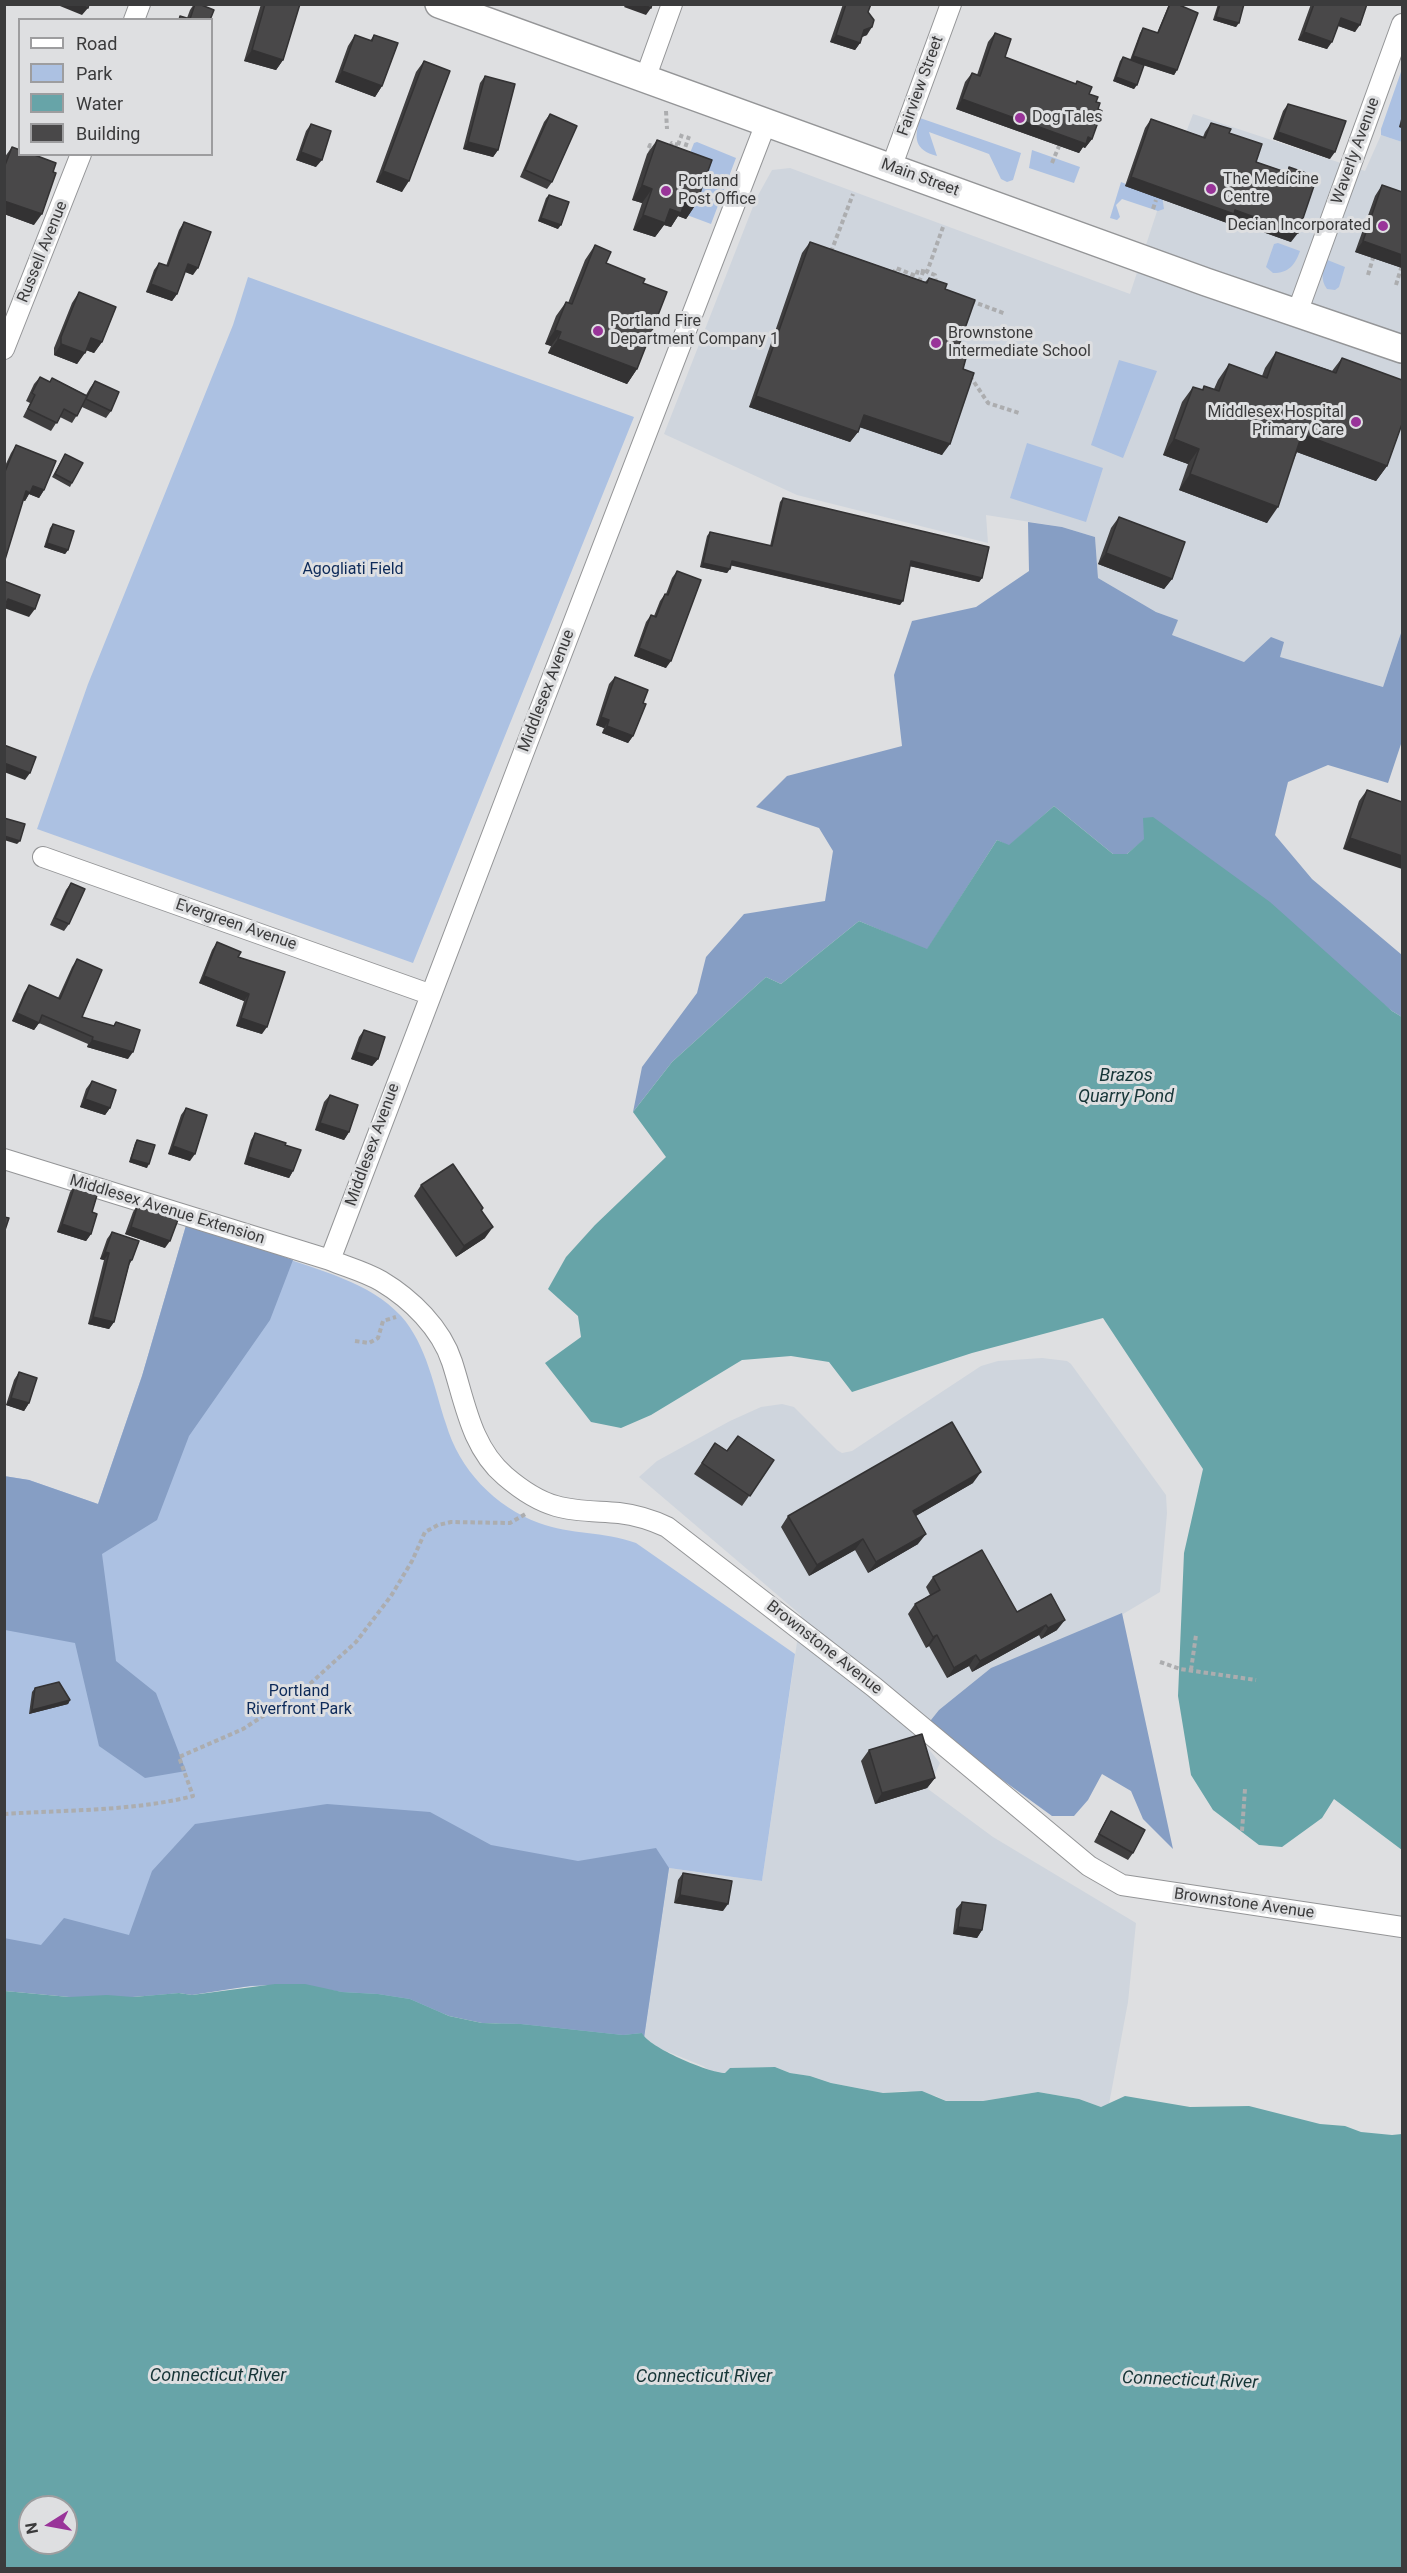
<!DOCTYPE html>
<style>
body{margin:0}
#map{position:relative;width:1407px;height:2573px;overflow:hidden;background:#dedfe1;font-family:Roboto,sans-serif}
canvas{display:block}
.frame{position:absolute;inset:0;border:6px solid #3b3b3c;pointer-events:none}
.legend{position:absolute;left:18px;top:18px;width:195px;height:138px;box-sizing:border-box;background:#dedfe1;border:2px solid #9d9d9f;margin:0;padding:8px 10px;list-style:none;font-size:18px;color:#3b3b3c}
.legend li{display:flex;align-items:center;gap:12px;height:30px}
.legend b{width:30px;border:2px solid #9d9d9f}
.north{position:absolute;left:18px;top:2495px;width:60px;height:60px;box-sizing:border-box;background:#dedfe1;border:2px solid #9d9d9f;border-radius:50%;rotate:259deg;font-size:16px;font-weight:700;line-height:24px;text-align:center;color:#3b3b3c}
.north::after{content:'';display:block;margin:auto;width:21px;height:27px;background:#993499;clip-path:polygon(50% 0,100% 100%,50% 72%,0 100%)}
</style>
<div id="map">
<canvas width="1407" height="2573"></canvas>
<div class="frame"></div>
<ul class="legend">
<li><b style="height:8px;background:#fff"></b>Road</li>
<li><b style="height:16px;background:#acc1e2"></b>Park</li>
<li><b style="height:16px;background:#67a4a8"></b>Water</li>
<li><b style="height:16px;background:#494849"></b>Building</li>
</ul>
<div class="north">N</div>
</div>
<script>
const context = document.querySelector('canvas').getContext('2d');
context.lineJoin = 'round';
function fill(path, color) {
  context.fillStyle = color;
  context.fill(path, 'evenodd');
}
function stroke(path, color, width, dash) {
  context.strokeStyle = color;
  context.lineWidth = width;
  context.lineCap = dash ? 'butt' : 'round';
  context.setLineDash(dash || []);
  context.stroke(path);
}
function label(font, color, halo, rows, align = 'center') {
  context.font = font + ' Roboto,sans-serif';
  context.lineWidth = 6;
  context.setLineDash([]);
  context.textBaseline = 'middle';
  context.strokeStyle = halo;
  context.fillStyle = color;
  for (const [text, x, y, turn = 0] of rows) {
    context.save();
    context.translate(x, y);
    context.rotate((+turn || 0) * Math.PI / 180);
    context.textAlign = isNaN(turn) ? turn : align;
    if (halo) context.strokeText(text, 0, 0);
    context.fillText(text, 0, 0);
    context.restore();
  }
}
fill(new Path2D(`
 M1193,114L1365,171L1381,135L1402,142V630L1383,687L1279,657L1244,662L1172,635L1177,620L1156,612L1098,578L1095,537L1062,527L986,515L988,543L797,495L664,434L756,199L772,170L790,168L1130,294L1162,196Z
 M1042,1358L1067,1361L1071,1364L1166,1495L1167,1513L1160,1592L918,1736L940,1763L928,1789L993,1837L1136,1923L1128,2002L1109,2104L1101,2107L1079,2099L1038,2092L983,2101H946L936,2096L906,2091L883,2093L831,2083L810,2076L790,2073L775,2067L730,2068L725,2073H713L703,2066L656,2047L644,2038L669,1868L762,1881L801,1615L639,1477L657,1461L730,1421L761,1407L782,1404L794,1407L837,1450L842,1453L852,1451L981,1366L998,1361Z`), '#cfd5dd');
fill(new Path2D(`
 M1402,69V142L1381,135V129Z
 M920,118L1021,153L1013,180L1007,182L1001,179L989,154L929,132L937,156C914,150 914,138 920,118Z
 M697,142L736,158L711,224L687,215L684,168L694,143Z
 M1032,150L1080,167L1074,183L1029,168Z
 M1121,182L1126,184L1125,186L1162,196L1164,209L1158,211L1122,199L1116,205L1120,217L1117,220L1110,218Z
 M1278,243L1300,251C1295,265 1289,273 1273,273L1266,267L1274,244Z
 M1325,259L1345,267L1339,287L1335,290L1327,289C1320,280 1323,270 1325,259Z
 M248,277L634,417L413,963L37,829L88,684L233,325Z
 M1119,360L1157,371L1123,458L1091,445Z
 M1027,443L1103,468L1086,522L1010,498Z
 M187,1222C216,1233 246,1245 276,1255C318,1270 370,1282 401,1316C427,1345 434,1388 446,1424C459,1469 495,1507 539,1523C571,1535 603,1531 636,1543L795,1654L762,1881L669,1868L644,2038L501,2024L275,1984L149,1996L5,1991L4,1476L29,1480L98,1504L142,1376Z`), '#acc1e2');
fill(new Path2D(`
 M1028,522L1062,527L1095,537L1098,578L1156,612L1178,620L1172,635L1244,662L1271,637L1284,642L1280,657L1383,687L1402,630V741L1388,783L1328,765L1288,782L1275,835L1312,879L1402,955V1017L1392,1011L1144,819L1145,839L1127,854H1113L1054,806L1009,846L997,840L927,950L859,921L781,984L766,977L672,1062L633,1112L642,1067L697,993L706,957L744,914L825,901L833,851L819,828L756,807L787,776L902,746L894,675L912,621L976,607L1029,571Z
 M187,1222L293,1260L270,1320L189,1436L157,1520L102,1554L116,1661L156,1693L186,1771L145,1778L99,1746L75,1643L5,1630L4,1476L29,1480L98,1504L142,1376Z
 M1122,1613L1173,1849L1143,1819L1131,1791L1102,1774L1088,1800L1074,1816H1052L927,1725L939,1710L991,1668Z
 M327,1804L430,1812L491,1845L578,1861L656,1848L669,1868L644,2038L642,2033L623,2035L521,2024L482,2023L449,2016L410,1999L378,1994L342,1992L294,1984L250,1986L192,1995L179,1993L133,1997H69L5,1991L4,1938L41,1945L64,1918L129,1935L152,1871L195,1824Z`), '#869ec4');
fill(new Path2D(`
 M1054,806L1113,854H1127L1144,839L1143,818L1153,817L1270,902L1392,1011L1402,1017V1850L1334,1799L1322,1818L1282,1847L1259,1845L1213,1810L1191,1775L1178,1696L1184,1553L1203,1469L1103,1318L972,1353L852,1392L829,1362L791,1356L742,1360L651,1415L621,1428L591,1422L545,1363L581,1337L578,1316L548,1289L566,1257L595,1225L666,1157L633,1112L672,1062L766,977L781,984L859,921L927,949L997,840L1009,845Z
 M275,1984H305L342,1992L378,1994L410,1999L449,2016L482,2023L521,2024L623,2035L642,2033C648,2047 709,2073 725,2073L730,2068L775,2067L790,2073L810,2076L831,2083L883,2093L922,2091L946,2101H983L1038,2092L1079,2099L1101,2107L1125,2096L1190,2107L1249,2106L1320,2124L1345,2126L1361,2132L1392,2135L1402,2134V2568H5V1991L69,1997L107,1995L133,1997L179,1993L192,1995ZM30,2507H66V2543H30Z`), '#67a4a8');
const minor = new Path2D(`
 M134,20L140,4
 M645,79L672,4
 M891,168L951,4
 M1297,313L1402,24
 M4,349L81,154
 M43,857L429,994
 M4,1159L330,1260C347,1267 366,1272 381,1281C411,1299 441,1328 452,1362C465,1402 471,1447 505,1476C519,1488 538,1501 556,1506C576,1512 599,1511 619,1513C636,1515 652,1520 667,1527L874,1687L1089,1866L1122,1885L1402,1927
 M330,1260C472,880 622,502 766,123`);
const secondary = new Path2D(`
 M439,4L1206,282L1402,349`);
stroke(minor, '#949597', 22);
stroke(secondary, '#949597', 30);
stroke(new Path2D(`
 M666,111L667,129
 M678,145L682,134
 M670,147L672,143L678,145
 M653,152L648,150L650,145L657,148
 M683,154L689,136
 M1052,163L1059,146
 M1153,209L1156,200
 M831,252L853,194
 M896,273L894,272L896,268L916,276L918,270L927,272
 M1368,275L1373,258
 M919,282L923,272
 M936,283L935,275L927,272L943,227
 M1396,285L1402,265
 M971,301L1006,314
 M970,376L988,403L1019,413
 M355,1341L369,1343L378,1338L383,1321L396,1317
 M1160,1662L1180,1669L1256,1680
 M1191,1670L1196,1635
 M4,1814C64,1810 136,1811 193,1796L179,1757L243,1729L302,1691L356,1642L391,1596L412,1561L425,1532L438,1525L451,1522L510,1523L527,1513
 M1242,1831L1245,1789`), '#acadaf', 4, [4.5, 3]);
stroke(minor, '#fff', 20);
stroke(secondary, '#fff', 27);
fill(new Path2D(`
 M194,4L210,20H178L180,16L187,18L190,10Z
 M261,4H300L283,60L276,70L244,61Z
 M843,4H871L868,12L867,35L862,37L860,43L855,50L830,42Z
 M1169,4H1177V70L1174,75L1144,65L1134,89L1113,81L1120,61L1123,57L1130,60L1140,33L1143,28L1157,33Z
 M1218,4H1244L1236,27L1213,20Z
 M1311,4H1367L1355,32L1338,26L1327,49L1298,40Z
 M995,33L1005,57L1075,84L1077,81L1096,102L1098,109L1092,139L1085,148L1083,147L1079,153L956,109L965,82L972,73L977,75L988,42Z
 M355,35L370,41L374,35L382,86L375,97L335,82L348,46Z
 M424,61L402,192L376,182L416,72Z
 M485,76L498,150L493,157L463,149L480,83Z
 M1288,104L1330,159L1273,139L1283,111Z
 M550,114L552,182L547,189L520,177L544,122Z
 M1402,115V128L1399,127Z
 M1151,119L1203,137L1205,132L1211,123L1229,133L1256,162L1286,172L1289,167L1291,242L1229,220L1227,223L1125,186L1145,128Z
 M311,124L316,167L296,160L306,131Z
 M657,140L696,204L686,219L678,216L671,227L664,225L655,237L633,230L642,203L632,200L647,154Z
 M12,147L34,225L4,214V158Z
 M1382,185L1402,192V268L1355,252L1375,196Z
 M549,195L558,229L538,221L546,198Z
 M184,222L193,275L185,272L177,294L172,301L146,292L154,270L159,263L166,266L179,230Z
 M810,242L925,282L929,278L945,289L956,354L963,369L942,455L860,427L858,432L850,442L749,407L802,253Z
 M595,245L606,263L643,283L637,369L627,384L548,353L551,346L545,344L556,316L566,302L568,303L585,260Z
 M79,292L102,342L94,353L86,350L77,364L54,355V348L72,303Z
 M1276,352L1332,371L1342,358L1387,466L1376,481L1297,452L1267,523L1179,490L1188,464L1163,455L1182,402L1193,387L1202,390L1204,386L1214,389L1218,380L1229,364L1262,376L1265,368Z
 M40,377L50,382L52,378L86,395L90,388L95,381L111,411L106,418L82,407L72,423L60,417L51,431L23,417L30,403L26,401L34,384Z
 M16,445L44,490L39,498L29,494L25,501L23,500L4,563V468L11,453Z
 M65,454L72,483L70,487L52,477Z
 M783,498L982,578L979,582L910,566L900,605L731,565L727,573L700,567L707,536L710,532L770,546L780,502Z
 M1119,517L1172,579L1164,589L1098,564L1111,528Z
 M53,524L68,550L65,554L44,547L50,528Z
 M677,571L666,668L634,656L646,622L651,615L654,616L660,601L665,594H666L672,578Z
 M615,677L643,703L633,736L628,743L602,733L604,728L596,725L609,684Z
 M1367,790L1402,802L1343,849L1359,801Z
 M71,883L69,924L64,931L50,925L66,890Z
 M217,942L238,957L262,1034L236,1026L244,1001L199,983L212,950Z
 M77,959L82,1017L113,1026L116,1022L128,1059L87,1047L88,1044L39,1023L34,1030L12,1021L24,993L29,985L58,998L72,967Z
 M364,1030L378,1059L372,1066L351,1059L359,1037Z
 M92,1081L110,1108L105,1115L80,1107L86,1089Z
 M330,1095L349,1132L344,1140L315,1130L324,1102Z
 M186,1108L190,1161L168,1154L181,1115Z
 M255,1133L285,1145L293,1171L289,1178L244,1164L251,1140Z
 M137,1140L147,1168L129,1162L135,1143Z
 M75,1185L92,1212L91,1234L86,1241L57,1232L70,1192Z
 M421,1185L483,1208L482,1211L485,1238L456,1257L414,1196Z
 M138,1204L165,1248L125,1234L133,1212Z
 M112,1232L132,1260L129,1265L114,1322L109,1329L88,1324L104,1260L100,1259L107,1239Z
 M19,1372L29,1403L24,1411L6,1405L14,1380Z
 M715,1443L727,1451L774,1460L742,1506L694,1474Z
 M973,1483L916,1516L918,1544L868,1573L855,1550L809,1576L781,1527L788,1516Z
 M933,1577L1017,1612L1057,1630L1041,1639L1039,1635L972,1672L969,1666L947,1678L929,1646L926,1648L908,1614L915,1604L930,1595L926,1587Z
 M35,1688L70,1700L68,1704L29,1714L32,1692Z
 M869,1750L935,1778L927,1788L875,1804L861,1761Z
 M1111,1811L1133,1853L1128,1860L1094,1842Z
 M683,1873L723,1911L674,1903L678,1880Z
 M962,1902L982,1930L977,1938L953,1934L956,1909Z`), '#3f3e3f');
fill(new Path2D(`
 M55,4H79L88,8L82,15Z
 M626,4H642L651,8L646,15L624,7Z
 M1216,17L1239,23L1236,27L1213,20Z
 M1341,18L1360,25L1355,32L1336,25Z
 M872,27L867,35L859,38L864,30Z
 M1304,32L1332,42L1327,49L1298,40Z
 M836,35L860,43L855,50L830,42Z
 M252,50L283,60L276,70L244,61Z
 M1133,56L1177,70L1174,75L1130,61Z
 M342,71L382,86L375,97L335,82Z
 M1116,77L1137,85L1134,89L1113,81Z
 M962,99L1092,139L1085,148L1083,147L1079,153L956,109Z
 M1402,121V128L1399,127Z
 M1278,132L1335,152L1330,159L1273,139Z
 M468,142L498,150L493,157L463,149Z
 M301,152L322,160L316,167L296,160Z
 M383,171L409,181L402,192L376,182Z
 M1131,177L1235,210L1298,233L1291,242L1229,220L1227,223L1125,186Z
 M642,185L652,189L642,203L632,200Z
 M4,201L42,214L34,225L4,214Z
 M685,201L696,204L686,219L678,216L671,227L664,225L655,237L633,230L643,215L670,209Z
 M541,218L561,225L558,229L538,221Z
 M1363,241L1402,255V268L1355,252Z
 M188,264L198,268L193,275L183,271Z
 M151,284L177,294L172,301L146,292Z
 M555,330L561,332L551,346L545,344Z
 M91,338L102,342L94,353L83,349Z
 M558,339L637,369L627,384L548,353Z
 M61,344L85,353L77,364L54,355Z
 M756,396L858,432L850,442L749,407Z
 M864,415L950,444L942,455L856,426Z
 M1302,434L1387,466L1376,481L1291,450Z
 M1174,439L1199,449L1188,464L1163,455Z
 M1190,474L1278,507L1267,523L1179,490Z
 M33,486L44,490L39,498L29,494L25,501L20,499L26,491Z
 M47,543L68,550L65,554L44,547Z
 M1106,553L1172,579L1164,589L1098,564Z
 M732,561L903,601L900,605L729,565Z
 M911,561L982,578L979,582L909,566Z
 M703,563L730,569L727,573L700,567Z
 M8,599L35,609L29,617L4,608Z
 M639,648L671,661L666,668L634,656Z
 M601,717L609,720L604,728L596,725Z
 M607,726L633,736L628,743L602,733Z
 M4,763L30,773L25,780L4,772Z
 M4,836L20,841L17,844L4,840Z
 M1350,838L1402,856V869L1343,849Z
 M204,976L249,994L244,1001L199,983Z
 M17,1013L39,1023L34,1030L12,1021Z
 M241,1018L267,1027L262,1034L236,1026Z
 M92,1040L133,1052L128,1059L87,1047Z
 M356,1052L378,1059L372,1066L351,1059Z
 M85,1099L110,1108L105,1115L80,1107Z
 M320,1123L349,1132L344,1140L315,1130Z
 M173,1146L195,1154L190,1161L168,1154Z
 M248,1157L293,1171L289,1178L244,1164Z
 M131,1159L149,1164L147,1168L129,1162Z
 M62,1224L91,1234L86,1241L57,1232Z
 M131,1227L170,1241L165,1248L125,1234Z
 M493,1227L485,1238L456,1257L464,1246Z
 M105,1252L109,1253L104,1260L100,1259Z
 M93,1317L114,1322L109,1329L88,1324Z
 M11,1398L29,1403L24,1411L6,1405Z
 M981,1472L973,1483L905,1522L913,1511Z
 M926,1534L918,1544L868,1573L876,1562Z
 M863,1539L855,1550L809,1576L817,1565Z
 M1065,1620L1057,1630L1041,1639L1048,1628Z
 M1046,1625L1039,1635L972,1672L980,1661Z
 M937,1635L929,1646L926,1648L933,1637Z
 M976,1655L969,1666L947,1678L954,1668Z
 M70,1700L68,1704L29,1714L32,1710Z
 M935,1778L927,1788L875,1804L882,1793Z
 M680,1895L728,1904L723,1911L674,1903Z
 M958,1927L982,1930L977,1938L953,1934Z`), '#333233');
const building = new Path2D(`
 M79,4H89L88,8Z
 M195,4H199L214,10L210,20H179L180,16L190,19Z
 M265,4H300L283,60L252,50Z
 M642,4H652L651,8Z
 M846,4H871L868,12L874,20L872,27L864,30L860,43L836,35Z
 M1170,4H1177L1198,13L1177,70L1133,56L1143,28L1158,33Z
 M1220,4H1244L1239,23L1216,17Z
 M1314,4H1367L1360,25L1341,18L1332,42L1304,32Z
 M995,33L1011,39L1005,57L1076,84L1077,81L1092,87L1089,94L1098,97L1096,102L1100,103L1098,109L1102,111L1092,139L1088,137L1086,144L962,99L972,73L980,76Z
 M355,35L372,41L374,35L398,43L382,86L342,71Z
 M1123,57L1144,65L1137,85L1116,77Z
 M424,61L450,71L409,181L383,171Z
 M485,76L515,84L498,150L468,142Z
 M1288,104L1346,121L1335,152L1278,132Z
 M550,114L577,126L552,182L525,170Z
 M1151,119L1205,138L1211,123L1231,129L1229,133L1262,144L1256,162L1288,173L1289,167L1317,177L1298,233L1235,210L1234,214L1131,177Z
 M311,124L331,131L322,160L301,152Z
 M657,140L712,160L696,204L685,201L681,213L670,209L665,223L643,215L652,189L642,185Z
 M12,147L20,150V154H32L56,163L53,172L56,173L42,214L4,201V168Z
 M1382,185L1402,192V255L1363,241Z
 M549,195L569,202L561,225L541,218Z
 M184,222L211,232L198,268L188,264L177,294L151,284L159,263L168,266Z
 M810,242L927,283L929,278L947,284L945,289L975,300L956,354L966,358L963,369L974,373L950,444L864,415L858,432L756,396Z
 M595,245L611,252L606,263L645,279L643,283L667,292L637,369L558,339L561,332L555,330L566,302L572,304Z
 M79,292L116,307L102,342L91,338L85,353L61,344V337Z
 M1276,352L1336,373L1342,358L1402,380V424L1387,466L1302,434L1278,507L1190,474L1199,449L1174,439L1193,387L1203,390L1204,386L1219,391L1229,364L1267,378Z
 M40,377L50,382L52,378L87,396L77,416L64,409L57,423L28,409L35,395L32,393Z
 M95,381L119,392L111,411L86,399Z
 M16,445L56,461L44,490L33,486L30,493L26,491L4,563V474Z
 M65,454L83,463L72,483L55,474Z
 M783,498L989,547L982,578L911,561L903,601L732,561L730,569L703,563L710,532L772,546Z
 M1119,517L1185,542L1172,579L1106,553Z
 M53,524L74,531L68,550L47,543Z
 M677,571L701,580L671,661L639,648L651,615L656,617L665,594L668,595Z
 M4,581L40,595L35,609L8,599L4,607Z
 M615,677L648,690L643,703L646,704L633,736L607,726L609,720L601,717Z
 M4,745L36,757L30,773L4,763Z
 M1367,790L1402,802V856L1350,838Z
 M4,818L25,824L20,841L4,836Z
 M71,883L85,889L69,924L55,918Z
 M217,942L241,952L238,957L285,972L267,1027L241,1018L249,994L204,976Z
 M77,959L102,970L82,1017L114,1026L116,1022L140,1030L133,1052L92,1040L93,1037L42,1015L39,1023L17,1013L29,985L60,999Z
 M364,1030L385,1037L378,1059L356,1052Z
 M92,1081L116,1090L110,1108L85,1099Z
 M330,1095L358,1105L349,1132L320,1123Z
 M186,1108L207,1115L195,1154L173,1146Z
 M255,1133L286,1143L285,1145L301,1150L293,1171L248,1157Z
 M137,1140L155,1145L149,1164L131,1159Z
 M453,1164L483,1208L481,1210L493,1227L464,1246L421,1185Z
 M75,1185L98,1192L92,1212L97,1214L91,1234L62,1224Z
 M138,1204L179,1217L170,1241L131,1227Z
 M4,1217L9,1218L4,1233Z
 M112,1232L139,1241L132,1260H130L114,1322L93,1317L109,1253L105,1252Z
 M19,1372L37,1378L29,1403L11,1398Z
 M952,1422L981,1472L913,1511L926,1534L876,1562L863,1539L817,1565L788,1516Z
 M738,1436L774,1460L750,1496L702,1463L715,1443L727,1451Z
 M982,1550L1017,1612L1051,1594L1065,1620L1048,1628L1046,1625L980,1661L976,1655L954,1668L937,1635L933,1637L915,1604L940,1590L933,1577Z
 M59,1682L70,1700L32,1710L35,1688Z
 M922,1734L935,1778L882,1793L869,1750Z
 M1111,1811L1145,1830L1133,1853L1099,1834Z
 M683,1873L732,1881L728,1904L680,1895Z
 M962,1902L986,1905L982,1930L958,1927Z`);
fill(building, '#494849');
stroke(building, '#333233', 1.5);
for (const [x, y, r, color] of [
 [1020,118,6,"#993499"],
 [1211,189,6,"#993499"],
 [666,191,6,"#993499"],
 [1383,226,6,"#993499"],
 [598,331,6,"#993499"],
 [936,343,6,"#993499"],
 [1356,422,6,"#993499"]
]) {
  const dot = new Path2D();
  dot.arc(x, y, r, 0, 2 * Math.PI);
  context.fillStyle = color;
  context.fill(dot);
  stroke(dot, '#dedfe1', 2);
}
label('16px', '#3b3b3c', '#dedfe1', [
 ["Fairview Street",921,86,-70],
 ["Waverly Avenue",1356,151,-70],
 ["Main Street",920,178,20],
 ["Russell Avenue",43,252,-68],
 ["Middlesex Avenue",547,691,-69],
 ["Evergreen Avenue",236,925,19],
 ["Middlesex Avenue",373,1145,-70],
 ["Middlesex Avenue Extension",167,1210,17],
 ["Brownstone Avenue",824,1648,38],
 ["Brownstone Avenue",1244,1904,8]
]);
label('16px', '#3b3b3c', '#dedfe1', [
 ["Dog Tales",1032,118],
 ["The Medicine",1223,180],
 ["Centre",1223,198],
 ["Portland",678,182],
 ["Post Office",678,200],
 ["Decian Incorporated",1371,226,"right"],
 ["Portland Fire",610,322],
 ["Department Company 1",610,340],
 ["Brownstone",948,334],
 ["Intermediate School",948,352],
 ["Middlesex Hospital",1344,413,"right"],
 ["Primary Care",1344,431,"right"]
], 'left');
label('16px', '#0d2a59', '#dedfe1', [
 ["Agogliati Field",353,570],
 ["Portland",299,1692],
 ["Riverfront Park",299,1710]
]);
label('italic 18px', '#163537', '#dedfe1', [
 ["Brazos",1126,1076],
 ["Quarry Pond",1126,1097],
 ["Connecticut River",218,2376],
 ["Connecticut River",704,2377],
 ["Connecticut River",1190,2381,2]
]);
</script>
